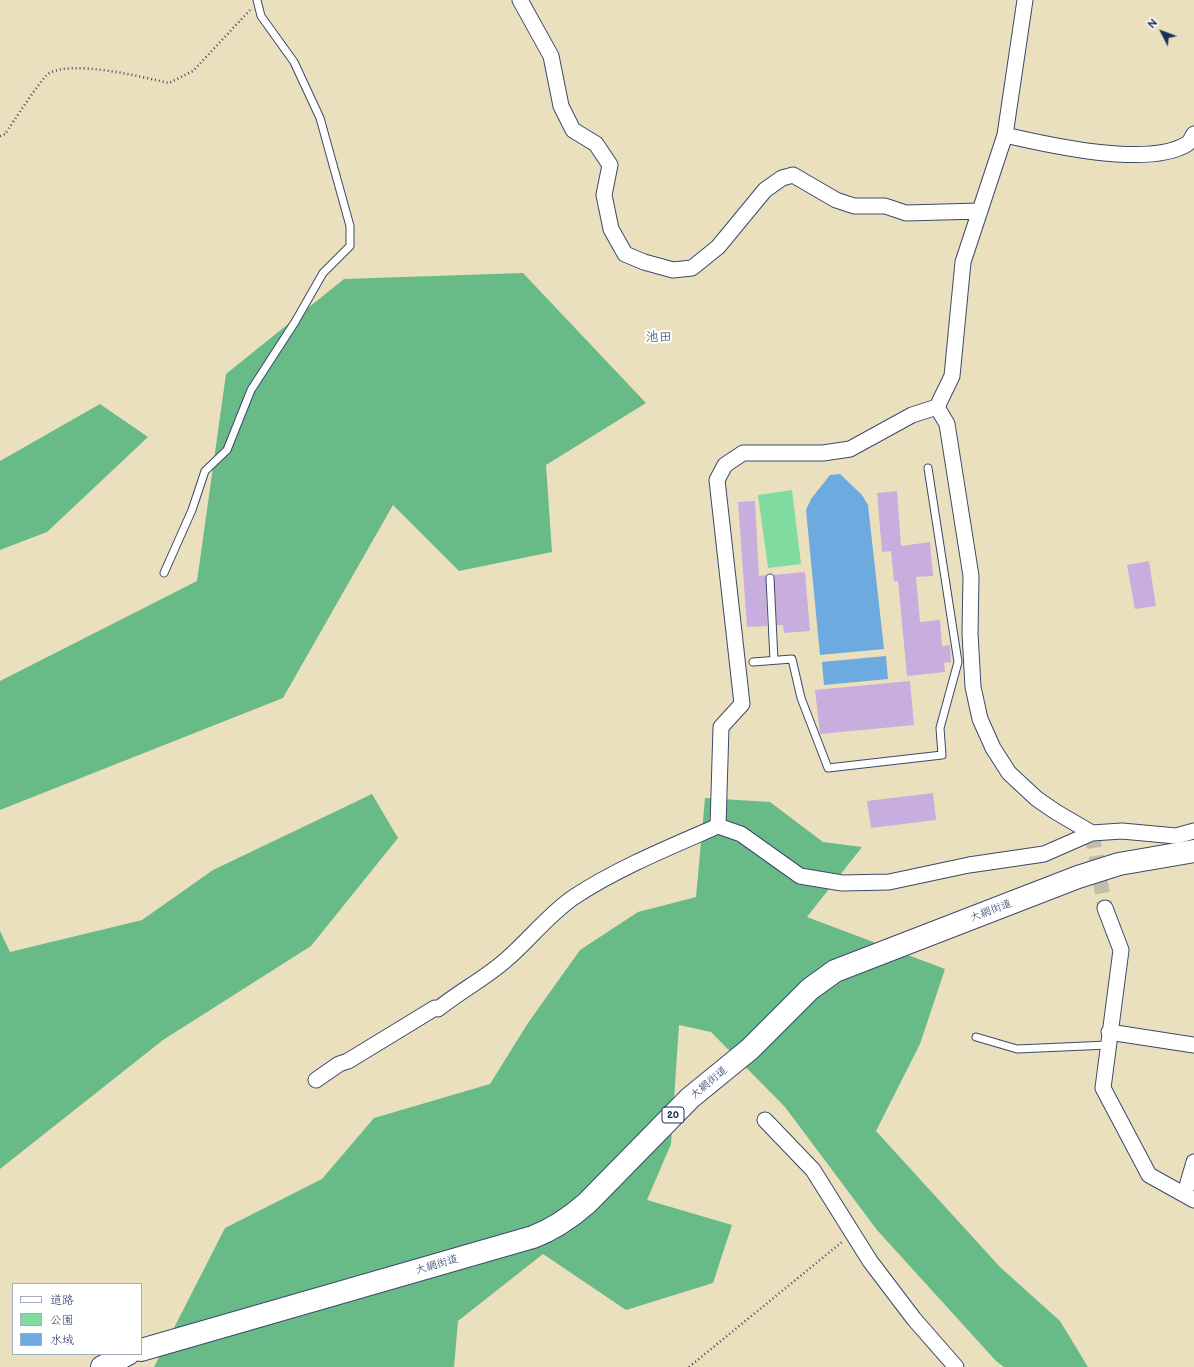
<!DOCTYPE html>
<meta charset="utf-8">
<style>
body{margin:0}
#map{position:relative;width:1194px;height:1367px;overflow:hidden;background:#ebe0bd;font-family:"Balsamiq Sans","Klee One",sans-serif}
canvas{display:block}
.legend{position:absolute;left:12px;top:1283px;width:130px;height:72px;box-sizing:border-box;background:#fff;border:1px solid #a4acbf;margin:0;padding:5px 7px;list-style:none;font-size:12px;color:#1b2f5e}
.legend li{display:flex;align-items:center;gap:8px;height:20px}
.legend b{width:20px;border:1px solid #a4acbf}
.north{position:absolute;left:1142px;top:12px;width:40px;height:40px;-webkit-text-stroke:3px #fff;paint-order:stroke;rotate:312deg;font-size:11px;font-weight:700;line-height:16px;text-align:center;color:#1b2f5e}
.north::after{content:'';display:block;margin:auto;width:14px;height:18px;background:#1b2f5e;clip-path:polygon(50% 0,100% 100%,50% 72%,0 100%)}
</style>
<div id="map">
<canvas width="1194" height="1367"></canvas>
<ul class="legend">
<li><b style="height:5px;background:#fff"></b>道路</li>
<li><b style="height:11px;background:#80dba1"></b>公園</li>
<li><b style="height:11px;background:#6caadf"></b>水域</li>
</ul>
<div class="north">N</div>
</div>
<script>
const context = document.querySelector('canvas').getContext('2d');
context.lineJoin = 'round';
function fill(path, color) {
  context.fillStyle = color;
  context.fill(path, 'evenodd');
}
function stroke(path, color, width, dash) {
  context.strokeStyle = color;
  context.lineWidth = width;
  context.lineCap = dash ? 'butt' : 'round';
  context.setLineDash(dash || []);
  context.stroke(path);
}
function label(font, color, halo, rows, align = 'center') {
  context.font = font + ' "Balsamiq Sans","Klee One",sans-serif';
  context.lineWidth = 4;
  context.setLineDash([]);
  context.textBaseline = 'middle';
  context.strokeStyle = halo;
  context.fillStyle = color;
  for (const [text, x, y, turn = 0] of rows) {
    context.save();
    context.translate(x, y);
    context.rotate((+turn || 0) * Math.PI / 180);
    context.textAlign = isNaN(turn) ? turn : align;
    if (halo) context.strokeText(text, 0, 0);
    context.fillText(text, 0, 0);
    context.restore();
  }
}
fill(new Path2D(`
 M792,490L801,564L768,568L758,495Z`), '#80dba1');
fill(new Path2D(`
 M523,273L646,403L546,465L552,552L459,571L393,505L283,698L0,810V681L197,581L226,374L344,279Z
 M100,404L148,437L47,532L0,550V461Z
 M372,794L398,838L311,946L163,1040L0,1169V931L10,952L142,920L213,870Z
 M705,798L770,802L823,842L862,847L807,917L945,969L920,1044L876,1131L1000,1267L1060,1321L1088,1367H1004L996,1361L877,1230L785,1107L711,1032L679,1025L671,1144L647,1200L732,1225L713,1283L626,1310L543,1254L458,1321L454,1367H154L225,1228L322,1179L374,1118L490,1084L528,1023L580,950L638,912L696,897Z`), '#68bb87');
fill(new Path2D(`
 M840,474L862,495L868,505L884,649L820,655L806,510L811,499L830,475Z
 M886,656L888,679L824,685L822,662Z`), '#6caadf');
fill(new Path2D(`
 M897,491L901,546L930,542L933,576L916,577L920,622L940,620L942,646L950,645L951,662L944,663L945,672L907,676L898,581H894L891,551L882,552L877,493Z
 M755,501L759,576L766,575L767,626L747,627L738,502Z
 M1149,561L1156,606L1135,609L1127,565Z
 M805,572L810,631L784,633L783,625H777L773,575Z
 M910,681L914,725L820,734L815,690Z
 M933,793L936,820L871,828L867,801Z`), '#c8aede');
stroke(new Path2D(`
 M1092,833L1105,908`), '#c1bdaa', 15, [15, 8]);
const lane = new Path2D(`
 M164,573L192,510L205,471L227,450L251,390L295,322L323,273L350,246V226L320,118L294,62L261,16L257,0
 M770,578L774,660
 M753,662L792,659L801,698L828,768L942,755L940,728L958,662L928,468
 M976,1037L1017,1049L1108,1045`);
const street = new Path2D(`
 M520,0L551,56L561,106L573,130L596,144L610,165L604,195L611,229L625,254L644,262L673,270L692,268L718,247L765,190L782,178L793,175L836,200L854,206H885L906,213L980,211
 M1005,135C1048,145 1148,168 1187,144C1190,142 1192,137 1194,134
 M937,407L947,424L971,576L970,633L973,687L980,719L993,748L1009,773L1037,799L1056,812L1092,833
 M718,826L721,727L742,704L717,480L725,465L743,453H823L850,449L912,415L937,407L952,376L963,262L1005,135L1025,0
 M1105,908L1121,950L1103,1088L1149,1175L1194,1200
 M1109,1032L1194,1045
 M316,1080L339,1064L348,1061L435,1008L438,1009C460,991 486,978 507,959C530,939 549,914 574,897C618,868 670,847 718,826L741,834L800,876L842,883L889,882L969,865L1044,854L1092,833L1122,831L1176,836L1194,831
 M765,1120L813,1170L870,1261L914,1319L956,1367
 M1185,1193L1194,1162`);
const primary = new Path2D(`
 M141,1350L533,1237C554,1229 570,1218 587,1203L690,1098L750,1049L810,989L835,971L1078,877L1119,864L1194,851
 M102,1367L128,1354`);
stroke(lane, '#3a4a6c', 9);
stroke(street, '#3a4a6c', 17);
stroke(primary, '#3a4a6c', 24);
stroke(new Path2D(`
 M0,136L5,134C12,124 41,79 48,74C71,59 142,77 169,83L193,71L250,10
 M689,1367L842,1242`), '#3a4a6c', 2.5, [1, 3]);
stroke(lane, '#fff', 7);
stroke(street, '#fff', 15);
stroke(primary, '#fff', 22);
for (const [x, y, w] of [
 [673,1115,22]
]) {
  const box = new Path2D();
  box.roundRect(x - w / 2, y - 8, w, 16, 3);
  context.fillStyle = '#fff';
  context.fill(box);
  stroke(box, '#1b2f5e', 1);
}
label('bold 10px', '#1b2f5e', null, [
 ["20",673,1115]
]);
label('11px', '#1b2f5e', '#fff', [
 ["大網街道",991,911,-21],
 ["大網街道",709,1083,-40],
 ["大網街道",437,1265,-16]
]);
label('bold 13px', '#585b8b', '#fff', [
 ["池田",659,338]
]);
</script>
